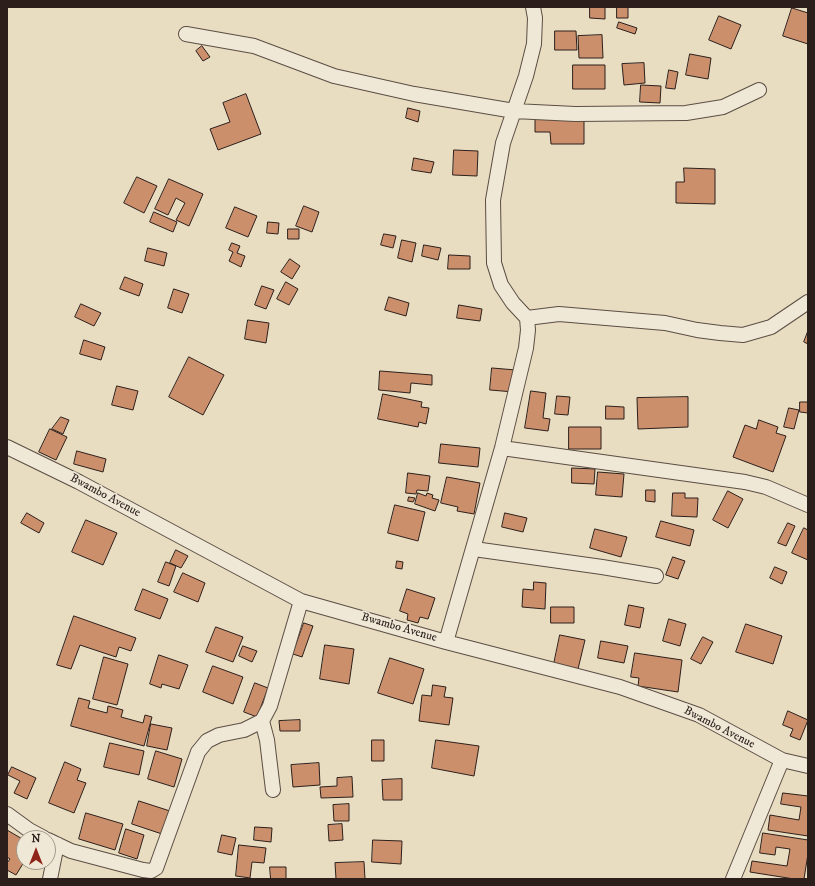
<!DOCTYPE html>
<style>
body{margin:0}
#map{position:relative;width:815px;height:886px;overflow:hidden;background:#e8dcc1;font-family:"IM FELL DW Pica",serif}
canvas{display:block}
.frame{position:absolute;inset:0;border:8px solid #2c1f1b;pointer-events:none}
.north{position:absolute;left:16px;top:830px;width:40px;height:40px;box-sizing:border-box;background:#f0e8d7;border:1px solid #a2988c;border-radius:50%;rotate:0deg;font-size:11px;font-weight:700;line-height:16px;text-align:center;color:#2c1f1b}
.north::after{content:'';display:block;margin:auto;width:14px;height:18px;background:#8f2418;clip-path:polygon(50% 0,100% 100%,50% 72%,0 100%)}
</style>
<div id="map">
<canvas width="815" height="886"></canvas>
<div class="frame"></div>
<div class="north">N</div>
</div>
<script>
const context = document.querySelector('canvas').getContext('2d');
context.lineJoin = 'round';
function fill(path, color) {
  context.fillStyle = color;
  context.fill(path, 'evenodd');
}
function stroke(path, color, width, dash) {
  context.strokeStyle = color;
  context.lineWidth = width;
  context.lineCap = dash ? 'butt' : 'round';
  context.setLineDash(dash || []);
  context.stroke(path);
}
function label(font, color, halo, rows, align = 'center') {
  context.font = font + ' "IM FELL DW Pica",serif';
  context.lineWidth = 3.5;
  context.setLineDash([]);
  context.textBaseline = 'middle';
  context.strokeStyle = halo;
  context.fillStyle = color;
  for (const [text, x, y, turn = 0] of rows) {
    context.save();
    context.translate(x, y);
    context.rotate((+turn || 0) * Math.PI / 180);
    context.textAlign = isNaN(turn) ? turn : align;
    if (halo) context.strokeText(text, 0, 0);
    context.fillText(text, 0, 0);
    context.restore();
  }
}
const building = new Path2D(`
 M590,7H605V19L590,18Z
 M617,7H628V18H617Z
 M792,8L808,13V44L783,36Z
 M719,16L741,25L731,49L709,40Z
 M619,22L637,28L635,34L617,28Z
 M555,31H576L577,50H555Z
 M602,35L603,58H579L578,36Z
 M202,46L210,57L203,61L196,51Z
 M690,54L711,58L708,79L686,75Z
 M644,63L645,83L624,85L622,64Z
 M573,65H605V89H573Z
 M669,70L678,72L675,89L666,88Z
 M641,85L661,86L660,103L640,102Z
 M246,94L261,134L218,150L210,129L230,122L223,103Z
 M408,108L420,111L418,122L406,118Z
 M584,117V144H551L550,132H535V118Z
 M454,150L478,151L477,176L453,175Z
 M414,158L434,162L431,173L412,170Z
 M684,168L715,169V204L676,203V182H684Z
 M137,177L157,186L144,213L124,203Z
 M169,179L203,194L189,226L176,220L185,203L176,198L168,215L155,209Z
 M304,206L319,212L312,232L296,226Z
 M235,207L257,216L248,237L226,228Z
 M154,212L177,222L173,232L150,222Z
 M268,222L279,223L278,234L267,233Z
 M288,229H299V239H288Z
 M384,234L396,236L393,248L381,245Z
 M402,240L416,243L412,262L398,258Z
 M232,243L240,246L237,253L245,256L241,267L229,261L233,252L229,250Z
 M424,245L441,248L438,260L422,256Z
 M148,248L167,253L164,266L145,261Z
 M449,255L470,256V269H448Z
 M290,259L300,266L292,279L281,272Z
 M125,277L143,284L139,296L120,289Z
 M286,282L298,289L289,305L277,299Z
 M262,286L274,290L266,309L255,305Z
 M174,289L189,294L182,313L168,308Z
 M389,297L409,303L406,316L385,310Z
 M81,304L101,313L94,326L75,317Z
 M459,305L482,309L480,321L457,318Z
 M248,320L269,323L266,343L245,339Z
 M808,331V344L804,342Z
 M84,340L105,347L101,360L80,354Z
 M189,357L224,375L203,415L169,397Z
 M492,368L516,370L514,392L490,390Z
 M380,371L432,375V385L411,383L410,393L379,390Z
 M117,386L138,391L133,410L112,405Z
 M531,391L546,393L543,418L550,419L548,431L525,428Z
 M383,394L422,402L421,407L429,408L426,424L419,422L418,427L378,419Z
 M557,396L570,397L568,415L555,414Z
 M688,397V427L638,429L637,398Z
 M800,402H808V413L800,412Z
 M606,406L624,407V419H606Z
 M789,408L799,410L794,429L784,427Z
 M61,417L69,420L63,434L52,429Z
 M759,420L778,427L776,433L786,436L773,472L733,457L745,425L756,429Z
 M569,427H601V449H569Z
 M50,429L67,437L56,460L39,452Z
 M441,444L480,448L478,467L439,463Z
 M77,451L106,459L103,472L74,464Z
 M572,468L595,469L594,484L572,483Z
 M598,472L624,474L622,497L596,495Z
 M408,473L430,476L428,491L417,490L416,494L406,493Z
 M447,477L480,483L474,514L457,511L458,507L441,503Z
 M646,490H655V502L646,501Z
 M728,491L743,499L728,528L713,520Z
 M418,493L426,496L427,493L433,495L432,498L439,500L435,511L415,504Z
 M673,493H685V498H698L697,517L672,516Z
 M409,497L415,498L413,502L408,501Z
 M395,505L425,512L418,541L388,533Z
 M27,513L44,523L39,533L21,523Z
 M505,513L527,518L523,532L502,527Z
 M86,520L117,533L103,565L72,552Z
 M661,521L694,530L690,546L656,537Z
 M788,523L795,526L786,546L778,543Z
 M804,528L808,530V560L792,553Z
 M595,529L627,537L621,557L590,548Z
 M176,550L188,556L181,568L170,563Z
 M673,557L685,561L678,579L666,575Z
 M397,561L403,562L402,569L396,568Z
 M166,562L176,566L169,586L158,582Z
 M775,567L787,572L782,584L770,578Z
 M183,573L205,583L198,602L174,592Z
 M534,582L546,583L545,609L522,607L523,589L533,590Z
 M143,589L168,599L160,619L135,610Z
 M407,589L435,598L428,619L420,617L418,623L407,620L408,614L400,611Z
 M629,605L644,608L640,628L625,625Z
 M551,607H574V623H551Z
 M74,616L136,638L131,651L119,647L116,657L80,645L71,669L57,665Z
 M669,619L686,624L680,646L663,641Z
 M304,623L313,626L302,657L293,654Z
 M746,624L782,636L773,664L736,652Z
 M216,627L243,637L233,662L206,652Z
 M560,635L585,640L578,669L554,664Z
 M703,637L713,642L701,664L691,659Z
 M601,641L628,646L624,663L598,658Z
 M325,645L354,649L349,684L320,679Z
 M243,646L257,651L252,662L239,656Z
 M635,653L682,660L678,692L638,686L639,678L631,677Z
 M159,655L188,665L179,689L162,684L161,688L150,684Z
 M104,657L128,664L117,705L93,699Z
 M390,658L424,669L413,704L378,693Z
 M213,666L243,677L233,704L203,692Z
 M255,683L268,688L257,717L244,712Z
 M433,685L446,687L444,697L453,698L449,725L419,721L422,695L431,696Z
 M79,698L90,701L88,708L107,713L108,706L123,710L121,717L143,723L145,715L152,717L144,746L71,726Z
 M788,711L808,720L800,740L790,736L793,729L783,725Z
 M300,720V731H280L279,721Z
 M151,724L172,728L167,750L147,746Z
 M372,740H384V761H372Z
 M436,740L479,746L474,776L432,768Z
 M110,743L144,751L139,775L104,767Z
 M156,751L182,759L174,787L148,779Z
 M65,762L81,769L77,780L86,783L74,813L49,803Z
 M319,763L320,785L293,787L291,765Z
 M12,767L36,778L27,799L14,793L20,781L8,775Z
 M352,777L353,797L321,798L320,787L337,786V778Z
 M402,779V800H383L382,780Z
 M783,793L808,796V836L768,830L770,815L799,820L801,807L781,804Z
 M139,801L170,811L162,834L132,824Z
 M349,804V821H334L333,805Z
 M86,813L123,824L115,850L79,839Z
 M342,824L343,840L329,841L328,825Z
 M255,827L272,828L271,842L254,840Z
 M126,829L144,835L137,859L119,853Z
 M7,830L24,840V862L16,875L7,870V863L10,859L7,857Z
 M763,833L808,840V854L804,879H794L750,872L752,861L787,866L790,849L776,847L775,855L760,853Z
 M222,835L236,838L232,855L218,852Z
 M373,840L402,841L401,864L372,862Z
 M239,845L266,848L264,863L252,862L250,878L236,876Z
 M364,862L365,879H336L335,863Z
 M270,867H286V879H271Z`);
fill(building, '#cc8f6c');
stroke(building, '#2c1f1b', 1);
const minor = new Path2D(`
 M186,34L254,46L334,76L414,94L514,111L575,114L686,113L723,107L759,90
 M527,318L559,314L665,323L697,330L720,333L743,335L771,327L808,302
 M7,447L79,482L301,601L446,642L620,687L699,715L782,760L808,766
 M502,448L745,482L766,487L808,505
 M474,549L602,567L656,576
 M446,642L502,448L526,348L528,330L527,318L513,303L501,285L494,263L493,200L503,143L526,76L534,44L535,18L533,7
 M262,721L267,740L273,790
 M7,814L29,830L44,838
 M48,840L71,851L143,870L151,871L156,868L198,752L207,741L219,735L244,730L262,721L270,706L301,601
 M50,879L57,844
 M733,879L782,760`);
stroke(minor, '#5b4e44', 16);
stroke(minor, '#f0e8d7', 14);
label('12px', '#2c1f1b', '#f0e8d7', [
 ["Bwambo Avenue",105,496,28],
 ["Bwambo Avenue",399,628,16],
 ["Bwambo Avenue",719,728,27]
]);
</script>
